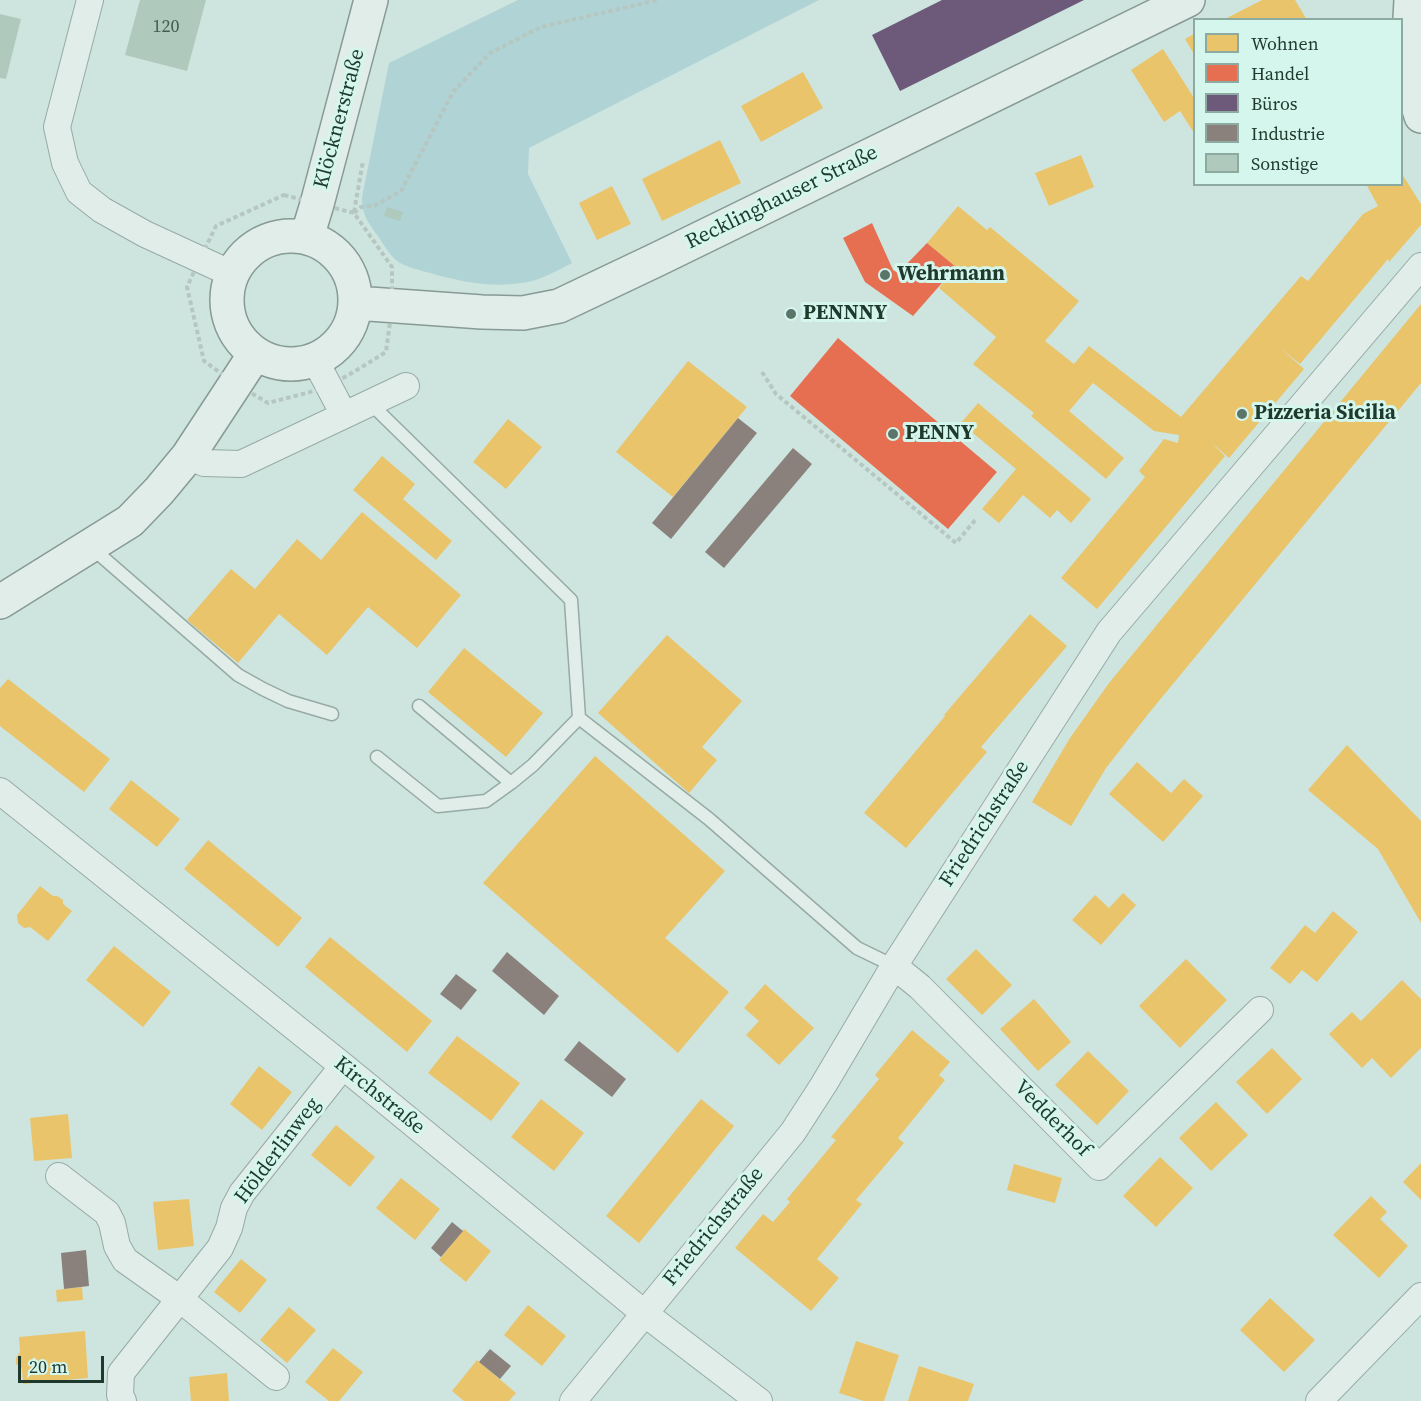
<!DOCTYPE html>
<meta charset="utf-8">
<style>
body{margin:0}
#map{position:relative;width:1421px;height:1401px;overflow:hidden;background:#cee5df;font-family:"Source Serif 4",serif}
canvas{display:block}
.legend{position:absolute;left:1193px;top:18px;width:210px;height:168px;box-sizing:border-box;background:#d4f6ed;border:2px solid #8caaa0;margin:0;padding:8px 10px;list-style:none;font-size:18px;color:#1f392c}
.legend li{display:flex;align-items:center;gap:12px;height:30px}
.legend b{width:30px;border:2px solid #8caaa0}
.scale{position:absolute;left:18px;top:1356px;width:86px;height:27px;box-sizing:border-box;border:3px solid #1f392c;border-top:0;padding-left:8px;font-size:18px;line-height:21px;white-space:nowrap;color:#1f392c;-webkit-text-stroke:4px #d4f6ed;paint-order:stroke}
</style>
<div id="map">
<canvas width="1421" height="1401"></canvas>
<ul class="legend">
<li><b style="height:16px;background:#e9c46a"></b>Wohnen</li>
<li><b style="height:16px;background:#e76f51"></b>Handel</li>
<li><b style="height:16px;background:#6d597a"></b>Büros</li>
<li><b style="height:16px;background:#8a817c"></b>Industrie</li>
<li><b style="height:16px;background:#afc9bd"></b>Sonstige</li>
</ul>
<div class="scale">20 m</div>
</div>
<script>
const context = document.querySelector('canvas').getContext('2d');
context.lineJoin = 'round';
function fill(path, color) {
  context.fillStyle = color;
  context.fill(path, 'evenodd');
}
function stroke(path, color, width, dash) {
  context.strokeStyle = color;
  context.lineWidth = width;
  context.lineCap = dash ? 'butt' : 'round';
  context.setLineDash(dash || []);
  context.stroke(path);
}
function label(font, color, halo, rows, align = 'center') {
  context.font = font + ' "Source Serif 4",serif';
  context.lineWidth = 6;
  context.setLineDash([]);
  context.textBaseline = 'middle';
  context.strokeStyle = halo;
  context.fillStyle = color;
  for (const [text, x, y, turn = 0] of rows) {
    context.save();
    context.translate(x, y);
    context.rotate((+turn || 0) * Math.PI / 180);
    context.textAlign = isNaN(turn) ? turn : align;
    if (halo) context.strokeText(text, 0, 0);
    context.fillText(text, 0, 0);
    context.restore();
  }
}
fill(new Path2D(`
 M518,0H819L529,148L528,174L572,263C556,271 540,281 521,283C488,288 458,281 426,272C416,269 405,267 396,260C388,253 383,243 377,235C367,220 362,215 362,197L389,63Z`), '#b0d3d5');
fill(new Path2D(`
 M1262,0H1295L1307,20H1223Z
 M1194,34V54L1185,39Z
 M1163,49L1194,98V133L1180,111L1164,122L1131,70Z
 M803,72L823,108L761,142L741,106Z
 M720,140L741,183L662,221L642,179Z
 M1081,155L1094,187L1049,206L1035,173Z
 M1402,174L1421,204V225L1389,262L1388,259L1300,364L1279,347L1304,369L1229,458L1211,442L1225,456L1097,609L1061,578L1145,477L1139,471L1164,439L1178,443L1179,435L1154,431L1093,383L1069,411L1124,458L1106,479L1031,416L1034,413L973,364L996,337L939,288L956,267L927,243L958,206L987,230L990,227L1079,301L1045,341L1074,364L1089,346L1181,417L1301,276L1308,281L1363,214L1378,206L1366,184H1402Z
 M612,186L631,224L597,240L579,203Z
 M1421,304V383L1149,713L1106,768L1071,826L1032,802L1070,738L1109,683Z
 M688,361L747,407L673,497L616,452Z
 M978,403L1091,499L1071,523L1057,510L1050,518L1023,495L999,523L982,509L1016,469L961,423Z
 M508,419L542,447L506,489L473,462Z
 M382,456L415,484L403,499L452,541L436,560L353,490Z
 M362,512L461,595L417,648L368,607L327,655L279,614L238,663L187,620L231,569L255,589L297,539L321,560Z
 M1030,614L1067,646L981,747L987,752L906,848L864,813L945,716L944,715Z
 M667,635L742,701L702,747L717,760L689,793L598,713Z
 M464,648L543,713L506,757L428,692Z
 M8,679L110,759L84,792L0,726V688Z
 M1347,745L1421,821V923L1378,849L1308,790Z
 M595,756L725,871L665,938L729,992L678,1053L483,883Z
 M1137,762L1171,793L1184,779L1203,796L1163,842L1109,794Z
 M131,780L180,819L157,847L109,809Z
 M208,840L302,918L278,947L184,869Z
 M40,886L53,896H57L63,900V904L72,911L48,941L30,927L24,928L18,923L17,915Z
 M1123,893L1136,905L1101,945L1072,920L1095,895L1109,908Z
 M1333,911L1358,932L1317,982L1302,970L1290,984L1270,968L1305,925L1315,933Z
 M330,937L432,1021L407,1052L305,967Z
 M114,946L171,992L143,1027L86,980Z
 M976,949L1012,985L982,1015L946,979Z
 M1186,959L1227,1000L1180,1048L1139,1006Z
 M1402,980L1421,999V1048L1391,1078L1372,1058L1362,1068L1329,1034L1352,1012L1361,1021Z
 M765,984L814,1028L779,1065L746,1035L759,1021L744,1008Z
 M1034,999L1071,1042L1038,1071L1000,1029Z
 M912,1030L950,1062L939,1075L945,1080L898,1138L904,1143L856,1200L862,1204L817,1259L839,1278L811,1311L735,1248L763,1214L773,1222L790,1202L787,1199L836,1140L831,1137L879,1079L875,1075Z
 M457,1036L520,1083L491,1121L428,1073Z
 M1272,1048L1302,1079L1267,1114L1236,1082Z
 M1088,1051L1129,1091L1097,1125L1055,1085Z
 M259,1066L292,1092L262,1130L230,1104Z
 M541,1099L584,1133L554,1171L511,1137Z
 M701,1099L734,1126L639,1243L606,1216Z
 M1216,1102L1248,1135L1211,1171L1179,1138Z
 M68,1114L72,1158L34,1161L30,1118Z
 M336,1125L375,1157L350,1187L311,1155Z
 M1160,1157L1193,1188L1156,1227L1123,1196Z
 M1421,1163V1200L1403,1182Z
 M1014,1164L1062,1178L1055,1203L1007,1190Z
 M401,1178L440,1209L415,1240L376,1208Z
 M1371,1196L1387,1212L1380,1219L1408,1246L1379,1278L1333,1235Z
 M189,1199L194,1246L158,1250L153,1202Z
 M464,1229L491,1251L466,1282L439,1260Z
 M241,1259L267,1280L240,1313L214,1292Z
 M82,1287L83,1300L57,1302L56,1290Z
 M1270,1298L1315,1340L1284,1372L1240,1330Z
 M528,1305L566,1336L542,1366L504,1335Z
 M289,1307L316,1330L287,1363L260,1340Z
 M85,1331L88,1378L23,1384L22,1369L16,1364V1358L20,1352L19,1337Z
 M856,1341L899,1355L884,1401H864L839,1393Z
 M333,1348L363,1372L339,1401H329L305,1382Z
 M477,1360L516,1393L509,1401H464L452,1391Z
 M919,1366L974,1384L968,1401H908Z
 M227,1373L229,1401H191L189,1377Z`), '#e9c46a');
fill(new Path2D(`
 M872,223L893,270L898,273L927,243L956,267L913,316L865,282L843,238Z
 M838,338L997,472L948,529L790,396Z`), '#e76f51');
fill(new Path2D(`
 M942,0H1084L900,91L872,35Z`), '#6d597a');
fill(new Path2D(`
 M738,418L757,433L671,539L652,523Z
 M793,448L812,464L724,568L705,552Z
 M507,952L559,996L544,1015L492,971Z
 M456,974L477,990L461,1010L440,994Z
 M579,1041L626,1079L612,1097L564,1060Z
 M452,1222L463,1231L441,1257L431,1248Z
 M86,1250L89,1286L64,1289L61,1253Z
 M490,1349L511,1366L500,1379L479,1362Z`), '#8a817c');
fill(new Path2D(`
 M140,0H206L187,71L125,55Z
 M0,14L21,19L6,79L0,78Z
 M387,207L403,212L400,221L384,216Z`), '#afc9bd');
const lane = new Path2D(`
 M370,403L571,600L579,718L709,819L857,948L894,966
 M92,548L238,675L263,689L288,701L332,714
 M419,706L511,783
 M377,757L438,806L486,801L511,783L533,765L579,718`);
const street = new Path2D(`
 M90,0L57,127L65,163L79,192L102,210L145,234L232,274
 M315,360L344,415
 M188,456L204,463L241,464L406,386
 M0,791L343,1066L644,1313L759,1401
 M894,966L920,987L1099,1167L1260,1010
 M59,1176L107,1213L112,1223L117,1246L125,1260L180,1299L276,1377
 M123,1401L120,1395L121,1373L220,1248L229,1228L234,1208L242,1193L343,1066
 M573,1401L793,1132L824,1084L894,966L1109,632L1421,266
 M1319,1401L1421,1296`);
const secondary = new Path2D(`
 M1411,0L1409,36L1417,103L1421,116
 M227 300a64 64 0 1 1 128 0a64 64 0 1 1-128 0Z
 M307,237L317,204L371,0
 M355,303L482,312L523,313L559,306L658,259L1188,0
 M0,602L130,521L159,491L188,456L255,354`);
stroke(lane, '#97aaa4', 15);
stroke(street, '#97aaa4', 28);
stroke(secondary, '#879a93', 36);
stroke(new Path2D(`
 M284,195L354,213L392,267V307L386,352C363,366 340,382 314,391C299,395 283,399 268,403L236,384L204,361L187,287L200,259L216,226Z
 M354,212L363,161
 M354,213L361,207L374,206L401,191L453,92L490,53L541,27L658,0
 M762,372L776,394L956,543L976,519`), '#b6c6c0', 4, [4.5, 3]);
stroke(lane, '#e0ede9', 12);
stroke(street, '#e0ede9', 26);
stroke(secondary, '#e0ede9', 33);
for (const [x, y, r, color] of [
 [885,275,6,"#5c756b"],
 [791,314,6,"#5c756b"],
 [1242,414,6,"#5c756b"],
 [893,434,6,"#5c756b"]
]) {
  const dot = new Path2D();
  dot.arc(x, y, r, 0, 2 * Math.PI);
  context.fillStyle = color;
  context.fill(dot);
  stroke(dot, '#d4f6ed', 2);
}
label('18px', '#435d50', null, [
 ["120",166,27]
]);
label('21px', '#1f392c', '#d4f6ed', [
 ["Klöcknerstraße",340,119,-75],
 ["Recklinghauser Straße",782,198,-26],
 ["Friedrichstraße",985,824,-57],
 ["Kirchstraße",379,1096,39],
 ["Vedderhof",1052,1119,45],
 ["Hölderlinweg",278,1151,-53],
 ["Friedrichstraße",714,1227,-51]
]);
label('bold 21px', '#1f392c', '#d4f6ed', [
 ["Wehrmann",897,275],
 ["PENNNY",803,314],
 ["Pizzeria Sicilia",1254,414],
 ["PENNY",905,434]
], 'left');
</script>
